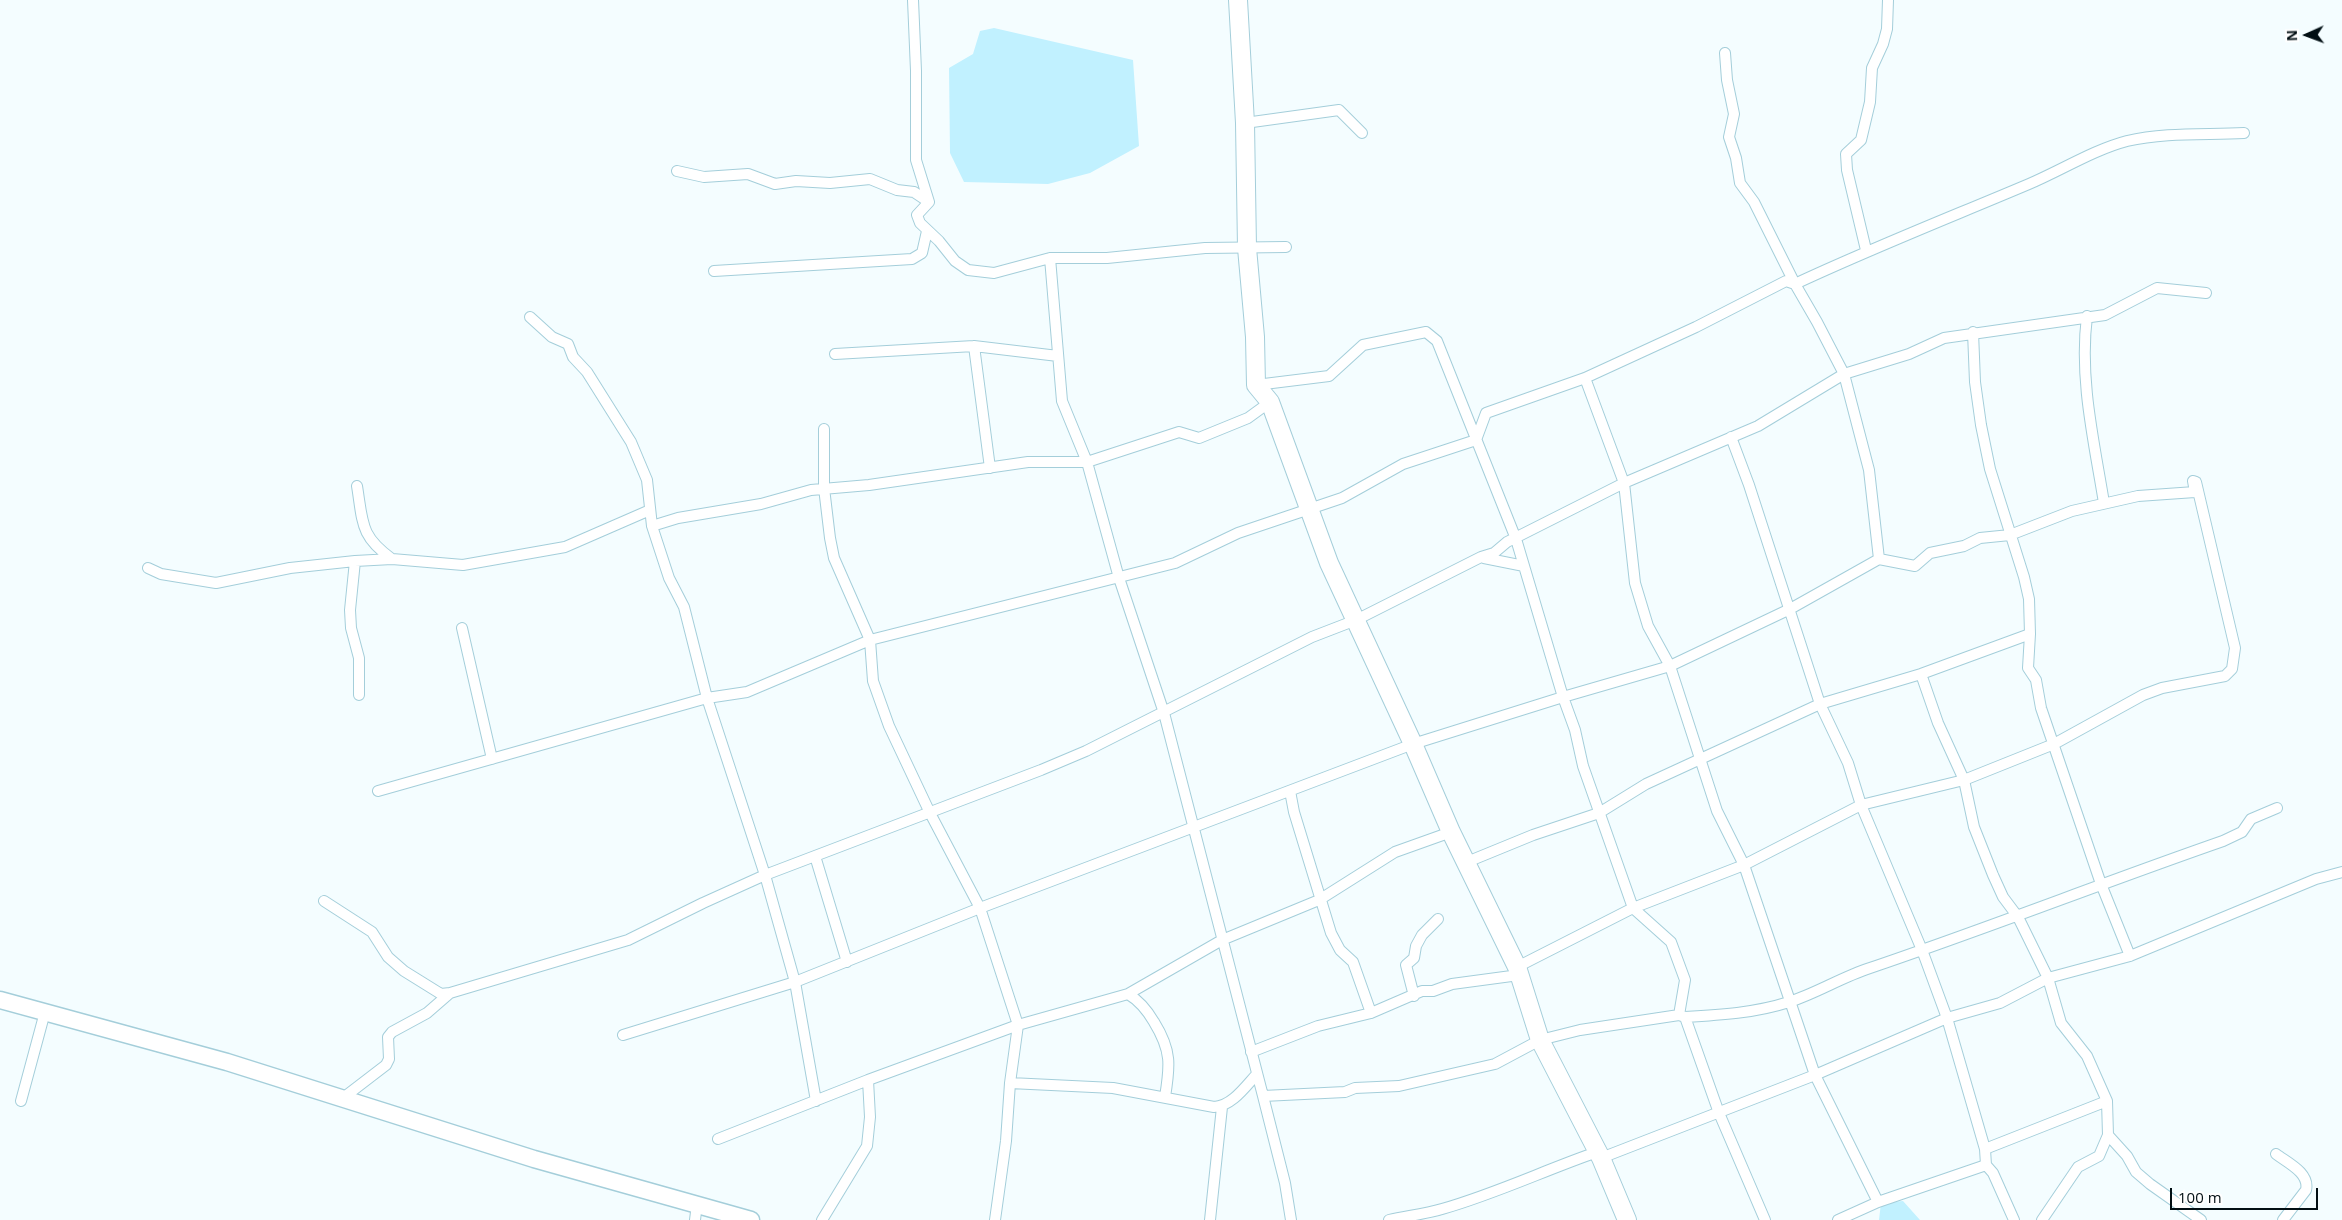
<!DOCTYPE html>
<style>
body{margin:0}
#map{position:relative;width:2342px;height:1220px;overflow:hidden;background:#f4fdff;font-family:"Open Sans",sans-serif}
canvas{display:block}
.north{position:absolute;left:2282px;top:10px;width:50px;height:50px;-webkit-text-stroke:4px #fff;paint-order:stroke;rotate:268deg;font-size:14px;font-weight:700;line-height:20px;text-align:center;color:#020f14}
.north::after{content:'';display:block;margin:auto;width:18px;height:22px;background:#020f14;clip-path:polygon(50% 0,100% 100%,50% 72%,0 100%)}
.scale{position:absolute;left:2170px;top:1188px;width:148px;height:22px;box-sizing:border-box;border:2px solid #020f14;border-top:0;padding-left:6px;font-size:15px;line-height:18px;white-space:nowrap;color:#020f14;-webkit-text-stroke:4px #fff;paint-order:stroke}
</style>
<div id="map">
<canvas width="2342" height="1220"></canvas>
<div class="north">N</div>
<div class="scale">100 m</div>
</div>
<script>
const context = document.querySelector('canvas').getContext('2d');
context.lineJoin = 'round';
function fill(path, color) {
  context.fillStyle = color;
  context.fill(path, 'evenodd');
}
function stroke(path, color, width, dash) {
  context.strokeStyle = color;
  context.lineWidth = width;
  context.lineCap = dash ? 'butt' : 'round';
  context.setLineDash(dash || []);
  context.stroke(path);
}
fill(new Path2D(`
 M994,28L1133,60L1139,146L1090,173L1048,184L964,182L950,153L949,68L973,54L980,31Z
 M1903,1201L1920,1220H1879L1881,1203Z`), '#c1f1ff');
const minor = new Path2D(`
 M913,0L916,71V160L929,202L917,215L920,223L939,241L955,261L968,270L994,273L1050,258H1107L1205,248L1286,247
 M1725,53L1727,80L1734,114L1729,137L1736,158L1740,183L1754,202L1795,284L1817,322L1844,374L1869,470L1879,559
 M1245,123L1339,110L1362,133
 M677,171L704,177L748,174L775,184L796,181L830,183L870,179L897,190L914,192L929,202
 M1866,250L1847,170L1846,154L1861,140L1870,102L1872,68L1883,44L1887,29L1888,0
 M1050,258L1062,401L1087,462L1119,578L1164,713L1263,1096L1285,1183L1291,1220
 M714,271L912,259L922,253L927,231
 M2087,316C2079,379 2094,441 2104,503
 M530,317L552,337L568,344L573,357L587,372L631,442L647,480L652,526L669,578L684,607L707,698L765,875L795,982L816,1101
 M1973,332L1975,382L1981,425L1990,469L2024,577L2029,599L2030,634L2028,668L2036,680L2041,708L2101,884L2130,956
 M974,346L990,468
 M835,354L974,346L1058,356
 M1585,378L1624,483L1635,583L1648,626L1670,666L1717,811L1744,865L1815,1075L1878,1202
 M1256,385L1329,376L1363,345L1426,332L1437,341L1516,539L1563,697L1575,730L1583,766L1633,908L1671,942L1685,980L1679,1015L1685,1017L1719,1113L1765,1220
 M824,429V488L830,538L834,558L870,640L873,681L889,726L930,813L980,908L1018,1025L1010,1083L1006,1141L995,1220
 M1731,437L1749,485L1820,704L1848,763L1861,805L1922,950L1947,1018L1985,1149L1986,1165L1993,1173L2014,1220
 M357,486C363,523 360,536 392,559
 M652,526L678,518L761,504L811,490L869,485L1028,462H1087L1179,432L1199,438L1248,418L1270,402
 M1484,558L1524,566
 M355,561L350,610L351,628L359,658V695
 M148,568L161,574L216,583L290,568L355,561L392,559L463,565L565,547L650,510
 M462,628L492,759
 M1921,674L1938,723L1964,780L1974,827L1993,875L2003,897L2018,917L2048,978L2061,1023L2087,1056L2107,1101L2108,1135L2127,1156L2136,1172L2150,1184L2201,1220
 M378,791L707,698L747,692L870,640L1175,563L1238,533L1342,498L1403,464L1476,440L1486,413L1585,378L1696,327L1786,281L1795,284C1872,248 1951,217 2029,184C2062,170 2093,150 2127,141C2165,132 2206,135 2244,133
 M1290,791L1294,812L1331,933L1340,950L1353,962L1371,1013
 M815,856L847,962
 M1467,862L1533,835L1599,813L1646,784L1820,704L1921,674L2030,634
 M324,901L372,932L388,957L404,971L441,994L450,993L628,940L703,903L765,875L1041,770L1086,751L1312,637L1356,620L1481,557L1494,553L1507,542L1624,483L1758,426L1844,374L1909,354L1944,338L2105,315L2157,288L2206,293
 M1128,994C1140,1001 1147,1010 1154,1022C1172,1051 1170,1066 1165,1097
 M1414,996L1406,965L1414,958L1416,946L1422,935L1438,919
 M1685,1017C1720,1015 1755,1013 1789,1002C1817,993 1842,977 1870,968C1988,928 2105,882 2223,841L2242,832L2251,819L2277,808
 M623,1035L795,982L980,908L1413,744L1563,697L1670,666L1790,609L1879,559L1915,566L1930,553L1964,546L1980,538L2010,535L2072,511L2138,496L2195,492L2193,481L2196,482L2235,648L2232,669L2225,676L2162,688L2143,695L2054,744L1964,780L1861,805L1744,865L1633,908L1517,967
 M1251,1052L1318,1026L1371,1013L1422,991H1433L1452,984L1519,975
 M1010,1083L1113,1088L1214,1107C1232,1106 1245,1087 1257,1074
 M1263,1096L1345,1092L1355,1088L1399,1086L1495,1064L1540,1040L1580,1030L1679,1015
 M343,1098L386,1065L389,1059L388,1037L392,1032L427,1013L450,993
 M21,1101L45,1012
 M718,1139L868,1080L1018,1025L1128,994L1222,940L1319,900L1395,852L1451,832
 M1985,1149L2107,1101
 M2276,1154C2288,1163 2310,1173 2306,1190L2283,1220
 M1601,1158L1815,1075L1947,1018L2000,1003L2048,978L2130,956L2316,879L2342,872
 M695,1220L697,1204
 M822,1220L867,1146L870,1117L868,1080
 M1210,1220L1222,1107
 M1389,1220C1407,1216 1425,1214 1442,1209C1495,1194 1545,1170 1597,1152
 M1838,1220L1878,1202L1986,1165
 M2042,1220L2078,1167L2099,1156L2108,1135`);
const primary = new Path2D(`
 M0,1000L227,1062L534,1159L751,1220`);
const trunk = new Path2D(`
 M1238,0L1245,123L1247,248L1255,337L1256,385L1270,402L1329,563L1413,744L1451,832L1517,967L1540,1040L1601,1158L1627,1220`);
stroke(minor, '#a4ceda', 12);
stroke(primary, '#a4ceda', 19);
stroke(trunk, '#a4ceda', 20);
stroke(minor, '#fff', 10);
stroke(primary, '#fff', 16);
stroke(trunk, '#fff', 18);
</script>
